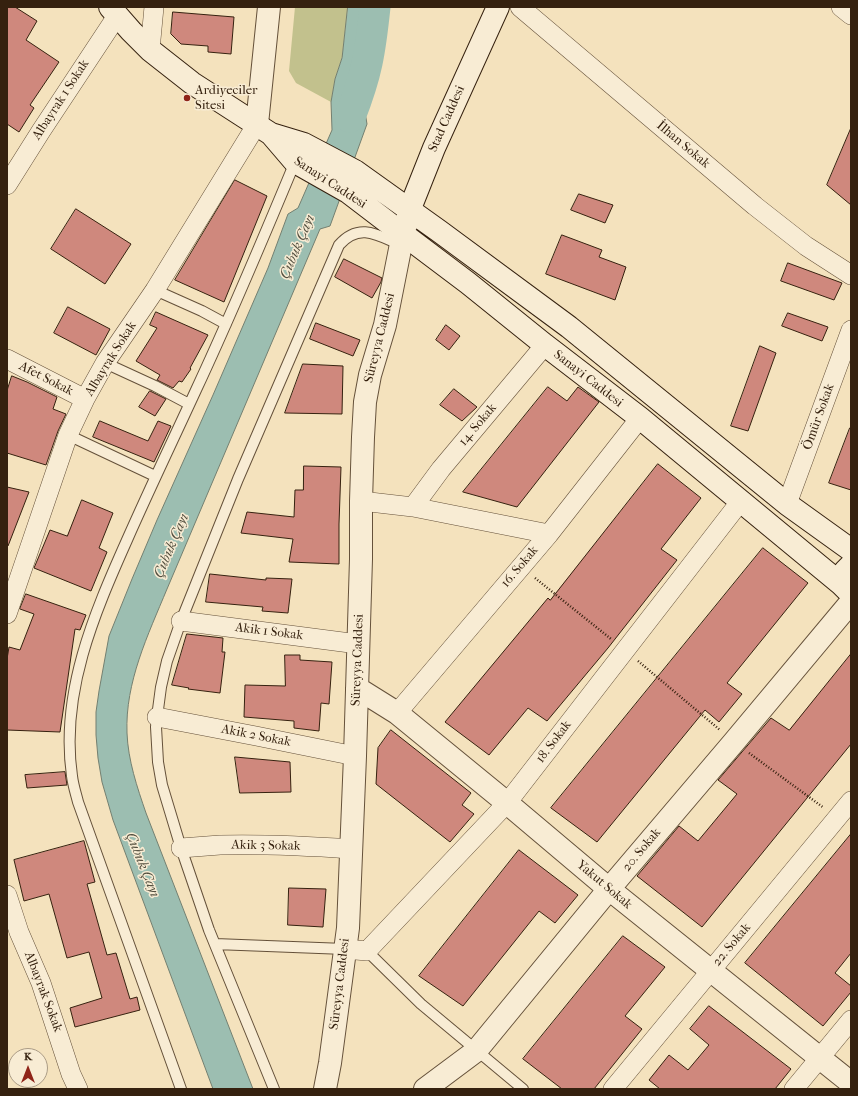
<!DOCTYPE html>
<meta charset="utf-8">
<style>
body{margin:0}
#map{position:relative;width:858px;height:1096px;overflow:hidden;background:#f4e2bd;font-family:"IM FELL French Canon",serif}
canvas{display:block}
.frame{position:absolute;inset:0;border:8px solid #35210f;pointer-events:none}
.north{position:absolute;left:8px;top:1048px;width:40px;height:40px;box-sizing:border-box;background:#f8ecd4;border:1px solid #aa9b85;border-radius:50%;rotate:0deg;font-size:11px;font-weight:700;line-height:16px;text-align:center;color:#35210f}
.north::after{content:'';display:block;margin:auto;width:14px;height:18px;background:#8f2418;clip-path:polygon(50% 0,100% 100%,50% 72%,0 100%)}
</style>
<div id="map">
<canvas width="858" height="1096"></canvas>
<div class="frame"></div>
<div class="north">K</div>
</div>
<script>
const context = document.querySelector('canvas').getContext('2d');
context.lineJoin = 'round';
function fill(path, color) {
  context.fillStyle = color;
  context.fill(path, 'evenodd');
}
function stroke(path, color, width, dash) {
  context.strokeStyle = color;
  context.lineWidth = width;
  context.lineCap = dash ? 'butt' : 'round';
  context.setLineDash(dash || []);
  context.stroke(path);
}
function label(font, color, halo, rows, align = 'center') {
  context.font = font + ' "IM FELL French Canon",serif';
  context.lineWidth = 3;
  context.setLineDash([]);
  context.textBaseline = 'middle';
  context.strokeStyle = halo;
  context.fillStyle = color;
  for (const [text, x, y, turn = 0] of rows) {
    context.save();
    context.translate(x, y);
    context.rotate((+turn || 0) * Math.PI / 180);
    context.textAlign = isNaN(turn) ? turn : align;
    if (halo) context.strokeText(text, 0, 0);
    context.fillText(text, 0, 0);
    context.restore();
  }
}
fill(new Path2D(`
 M295,7H348L342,58L335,79L331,102L296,83L289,71Z`), '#c2c18d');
const water = new Path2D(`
 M348,7H373L365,42L363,59L364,106L367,124L330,226L320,229L167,589C148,635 125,682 127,733C128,760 137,787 146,813L253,1089H213L113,820L102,782L98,758L96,735V712L99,691L109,636L132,579L157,520L213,395L268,268L288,214L298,208L332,130L331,102L335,79L342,58Z`);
fill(water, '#9cbeb1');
stroke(water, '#737f70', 1);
stroke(new Path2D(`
 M350,117C357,99 363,82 367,63C371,45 373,26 375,7`), '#9cbeb1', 31);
const building = new Path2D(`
 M7,7H15L37,21L26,40L59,62L30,105L34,108L19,132L7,124Z
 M173,12L234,17L231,54L208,52V46L181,44L171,34Z
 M851,128V205L827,185Z
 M235,180L267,196L224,302L175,280Z
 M579,194L613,205L605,223L571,210Z
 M76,209L131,244L105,284L51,249Z
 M562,235L602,250L599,257L626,267L615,300L546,274Z
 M344,259L382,278L381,282L372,298L335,277Z
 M788,263L842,283L834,300L781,281Z
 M68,307L110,329L96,355L54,333Z
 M156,312L208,335L190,368L191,369L182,382L179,381L173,388L157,380L160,375L136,361L157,328L150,325Z
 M788,313L828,327L822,341L782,326Z
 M316,323L360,340L353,356L310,339Z
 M446,325L460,336L449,350L436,340Z
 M760,346L776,353L748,431L731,426Z
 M303,364L343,366L342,414L285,413Z
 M12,376L27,382L57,397L53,409L66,414L58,431L46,465L7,453V391Z
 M548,387L567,401L578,387L599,402L517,507L463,492Z
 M454,389L477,407L462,421L440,405Z
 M150,391L166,399L155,416L139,407Z
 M100,421L148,441L158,421L171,426L154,462L93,437Z
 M850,428H851V490L829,483Z
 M658,464L701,498L661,549L677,560L608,648L547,721L528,708L489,755L445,722L548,598L550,600Z
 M304,466L341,467L339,524V564L289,562L293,539L241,533L247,512L294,517L295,490H303Z
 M7,487L29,492L8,546H7Z
 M82,500L113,513L99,548L107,552L91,591L34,568L50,530L67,536Z
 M763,548L808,583L727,683L742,694L719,722L705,710L597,842L551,808Z
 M210,574L266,580V578L292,579L288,613L262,611L263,607L206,602Z
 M26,594L86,615L80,630L75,629L60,732L7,730V659L9,647L20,650L34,614L20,609Z
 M187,634L223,638L222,652H225L220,693L188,689L189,688L172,685Z
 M851,654V744L702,927L637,876L679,826L698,841L737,794L718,780L771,718L789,730Z
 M285,655H300V660L332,662L329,704L321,703L319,731L294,728V721L244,717L245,685L285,686Z
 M391,730L471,793L462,805L474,814L450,842L376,784L378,748Z
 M235,757L290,762L291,792L240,793Z
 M65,772L67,785L27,788L25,775Z
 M851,834V953L835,973L851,986V992L823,1026L745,963Z
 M84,841L95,882L87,884L107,955L116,953L130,999L137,997L140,1010L75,1027L70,1008L102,998L89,952L67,958L49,894L24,901L14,860Z
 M519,850L578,895L555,923L539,911L463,1006L419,976Z
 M289,888L326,889L323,927L288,925Z
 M623,936L665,967L625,1016L642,1029L594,1089H562L523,1059Z
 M709,1006L791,1069L775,1089H660L649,1080L669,1055L688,1070L709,1045L690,1029Z`);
fill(building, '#cf887d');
stroke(building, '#35210f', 1);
const service = new Path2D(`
 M155,290L202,311L226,324
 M105,363L155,386L189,404
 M68,435L155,476
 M215,944L345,949
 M367,951L421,1004L523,1089
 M181,1089L78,802C76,794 73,785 72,776C60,693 94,614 127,540C149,490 173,440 196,390C231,315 263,239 295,162
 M274,1089L209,930L181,848L162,785L158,762L156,727L157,717L161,687L167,661L181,621L238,479L339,245C359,222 378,235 401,245`);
const minor = new Path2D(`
 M520,7L755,206L806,246L851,275
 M841,7L851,15
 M150,50L154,7
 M7,185L41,131L117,16
 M7,359L85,399
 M361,501L413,507L549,534
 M787,504L851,330
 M413,507L441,469L545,345
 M7,614L68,435L85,399L105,363L155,290L257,124
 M181,621L358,644
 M397,713L549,534L640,418
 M157,717L256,736L355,756
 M181,848C194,847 207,846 220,845C264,844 308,846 352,849
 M7,895L19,932L41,983L71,1074L78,1089
 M345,949L367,951L507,803L740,502
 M613,1089L851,801
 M794,1089L851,1020`);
const tertiary = new Path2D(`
 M257,124L269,7
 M357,688L397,713L507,803L609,889L851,1083
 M325,1089L330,1063L348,928L355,756L361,559V501L363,437L365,402L370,375L385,325L403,234
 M425,1089L476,1051L609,889L734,742L851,602`);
const secondary = new Path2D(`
 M110,7L131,31L150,50L192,83L271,134L295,162L348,192L403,234L468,283L545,345L640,418L841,584
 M271,134L304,144L355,171L439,231L569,327L787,504L851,550
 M406,225L409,211L434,148L498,7
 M851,565L845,571L841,584L851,594`);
stroke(service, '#65513a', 12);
stroke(minor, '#65513a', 20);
stroke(tertiary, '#65513a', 24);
stroke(secondary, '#35210f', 24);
stroke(new Path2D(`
 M535,578L611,639
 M638,661L720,730
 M749,753L824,808`), '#35210f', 2.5, [1, 2]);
stroke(service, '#f8ecd4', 10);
stroke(minor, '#f8ecd4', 19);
stroke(tertiary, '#f8ecd4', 22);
stroke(secondary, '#f8ecd4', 22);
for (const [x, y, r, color] of [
 [187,98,4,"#8f2418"]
]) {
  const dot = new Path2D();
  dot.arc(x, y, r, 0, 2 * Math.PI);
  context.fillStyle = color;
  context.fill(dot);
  stroke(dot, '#f8ecd4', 1.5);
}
label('13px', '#35210f', '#f8ecd4', [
 ["Ardiyeciler",195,91],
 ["Sitesi",195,106]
], 'left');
label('13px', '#35210f', '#f8ecd4', [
 ["Albayrak 1 Sokak",61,100,-57],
 ["Stad Caddesi",447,119,-66],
 ["İlhan Sokak",683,145,40],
 ["Sanayi Caddesi",330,183,33],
 ["Süreyya Caddesi",380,338,-76],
 ["Albayrak Sokak",111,359,-58],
 ["Afet Sokak",46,379,27],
 ["Sanayi Caddesi",588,379,38],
 ["Ömür Sokak",819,417,-70],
 ["14. Sokak",478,425,-50],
 ["16. Sokak",520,567,-50],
 ["Akik 1 Sokak",269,632,7],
 ["Süreyya Caddesi",358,660,-88],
 ["Akik 2 Sokak",256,736,11],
 ["18. Sokak",554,742,-53],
 ["Akik 3 Sokak",266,846,1],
 ["20. Sokak",642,850,-50],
 ["Yakut Sokak",604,885,40],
 ["22. Sokak",732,945,-50],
 ["Süreyya Caddesi",340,984,-83],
 ["Albayrak Sokak",43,992,69]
]);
label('italic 14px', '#545040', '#f8ecd4', [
 ["Çubuk Çayı",298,247,-67],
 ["Çubuk Çayı",172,546,-67],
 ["Çubuk Çayı",142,865,68]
]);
</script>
